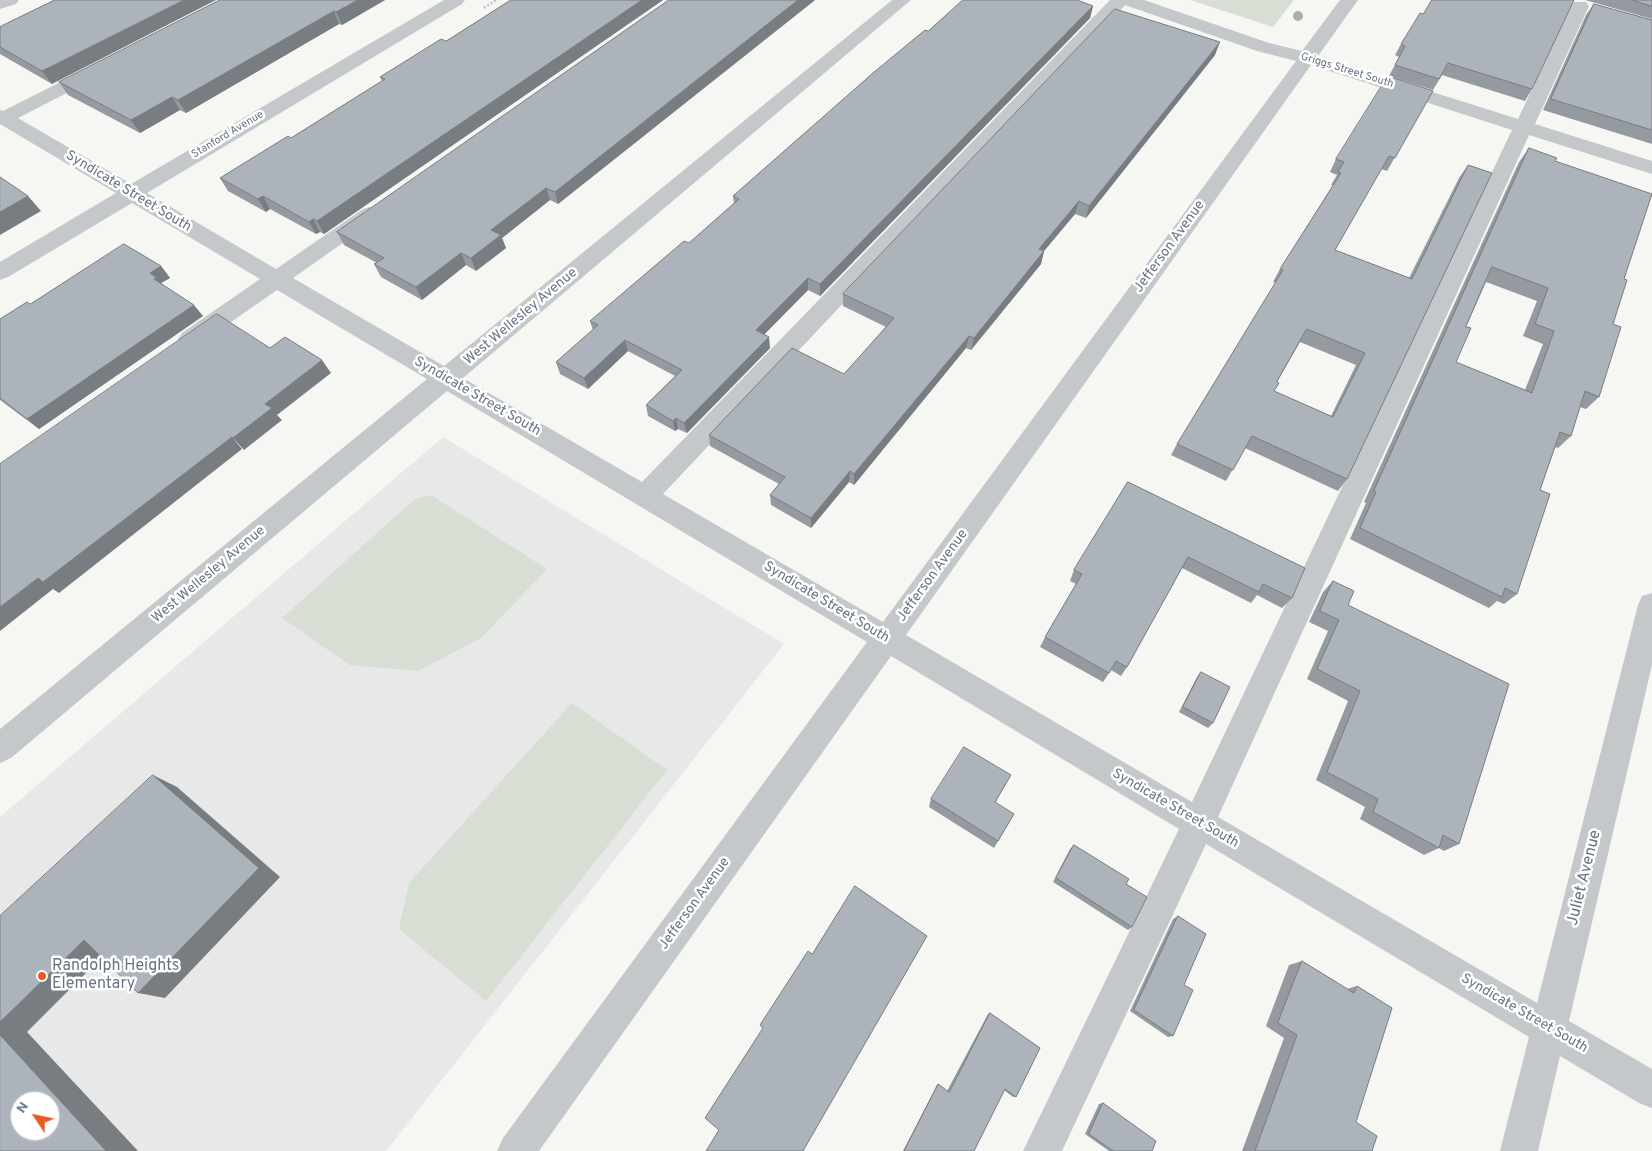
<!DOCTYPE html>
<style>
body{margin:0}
#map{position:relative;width:1652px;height:1151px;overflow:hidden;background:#f6f7f3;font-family:Overpass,sans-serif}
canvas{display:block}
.north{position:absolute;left:10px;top:1091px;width:50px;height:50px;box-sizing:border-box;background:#fff;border:1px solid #c1c8ce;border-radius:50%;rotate:304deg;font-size:14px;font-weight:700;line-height:20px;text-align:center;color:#657585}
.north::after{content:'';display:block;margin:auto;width:18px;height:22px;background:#e75c23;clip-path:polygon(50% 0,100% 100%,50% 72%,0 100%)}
</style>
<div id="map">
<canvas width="1652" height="1151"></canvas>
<div class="north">N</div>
</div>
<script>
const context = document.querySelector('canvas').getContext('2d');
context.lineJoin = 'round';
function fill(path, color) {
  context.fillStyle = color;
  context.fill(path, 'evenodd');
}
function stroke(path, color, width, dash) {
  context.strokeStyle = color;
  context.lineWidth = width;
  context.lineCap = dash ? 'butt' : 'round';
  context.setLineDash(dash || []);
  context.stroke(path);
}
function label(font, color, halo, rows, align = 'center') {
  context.font = font + ' Overpass,sans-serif';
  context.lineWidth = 5;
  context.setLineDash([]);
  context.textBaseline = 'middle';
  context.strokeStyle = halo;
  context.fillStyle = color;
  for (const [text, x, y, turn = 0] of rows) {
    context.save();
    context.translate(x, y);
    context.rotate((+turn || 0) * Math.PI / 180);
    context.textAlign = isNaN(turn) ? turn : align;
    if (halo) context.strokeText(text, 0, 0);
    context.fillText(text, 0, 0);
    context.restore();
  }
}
fill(new Path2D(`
 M443,437L784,644L386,1151H0V817ZM20,1101H50V1131H20Z`), '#e7e8e7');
fill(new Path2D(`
 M1190,0H1294L1273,27Z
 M431,495L547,569L481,638L418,671L350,665L282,618L415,499Z
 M572,703L667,770L486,1001L399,929L409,883Z`), '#d7ded4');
stroke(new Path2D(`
 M484,8L496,0`), '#bec0c2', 2.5, [2, 2]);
fill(new Path2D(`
 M0,0H19L16,4L0,9Z
 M444,0H465L462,4L147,193L276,269L363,209L370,207L377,209L380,214L377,219L293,278L444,366L892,0H911L463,378L642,482L1110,0H1144L1269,43L1302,51L1340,0H1358L1318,56L1518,119L1571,6L1574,2H1586L1589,6L1535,124L1652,161V174L1529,135L1218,817L1537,1003L1638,605L1642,596L1652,593V665L1569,1021L1652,1069V1108L1639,1103L1560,1056L1538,1151H1500L1529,1037L1206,844L1062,1151H1023L1179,829L891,656L539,1151H497L503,1138L867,642L447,391L11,758L0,763V729L427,379L277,290L198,345L190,347L182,345L178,339L182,333L260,279L132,203L8,277L0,280V262L116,193L0,124V110L3,111L90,67H102L105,71L102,75L18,118L131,184ZM1125,5L1257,51L1296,61L883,622L663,494ZM1311,65L1512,130L1192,802L906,635Z`), '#c4c8cb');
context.fillStyle = '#a7b3a4';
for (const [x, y] of [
 [1298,16]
]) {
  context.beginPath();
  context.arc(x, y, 5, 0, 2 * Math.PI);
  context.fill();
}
fill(new Path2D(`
 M55,0L52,84L0,54V27Z
 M220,0H385L342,25L339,24L186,113L180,110L140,133L68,95L59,82Z
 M511,0H663L324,234L320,232L316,234L270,209L266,212L228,191L220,178L291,138L382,81L380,77L446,41Z
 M669,0H815L558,204L550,200L502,238L506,248L476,271L466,265L422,300L381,277L374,264L377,263L344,245L337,232Z
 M1585,0H1652V19Z
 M1594,4L1652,20V144L1543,110L1586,15Z
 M1093,6L1090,18L820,296L808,290L764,334L770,348L687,433L678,429L675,431L648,416L646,405L675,376L628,351L588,389L560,374L556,362L593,330L590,321L689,243L734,203L733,196L928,31Z
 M1401,44L1532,89L1525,101L1442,75L1433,90L1389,76L1399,57L1395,55Z
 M1215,55L1086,218L1075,214L1044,251L1041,264L971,350L966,348L854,485L849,482L811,528L771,505L770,495L779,484L710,446L709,435L844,374L886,327L843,306V294Z
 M1433,91L1387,171L1381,169L1335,250L1409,278L1459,178L1468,165L1347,479L1338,491L1245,448L1226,481L1171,455L1177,444L1276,283L1273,282L1280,269L1333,185H1331L1337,175L1330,172L1336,159ZM1300,342L1356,365L1331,416L1274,391L1277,382Z
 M1529,148L1555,161L1624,279L1613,324L1599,397L1586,409L1580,407L1571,436L1558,448L1555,447L1540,490L1517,594L1504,604L1497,601L1489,608L1350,539L1366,503L1364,502L1519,162ZM1486,282L1537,301L1523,336L1543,344L1525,390L1456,362L1466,327Z
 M161,266L170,278L161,283L163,285L203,316L39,429L0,400V319L30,304Z
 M1128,482L1292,598L1282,608L1257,595L1251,603L1182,568L1127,667L1121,676L1111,670L1103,682L1040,647L1045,637L1076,584L1070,581L1074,570Z
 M1333,581L1348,605L1459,844L1444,851L1439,848L1424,855L1360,819L1365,807L1316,780L1348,701L1307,679L1328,631L1309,622L1323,592Z
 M1201,672L1213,723L1208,728L1179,712L1197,677Z
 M1006,784L995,803L1014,814L994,848L929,807L931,799Z
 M1074,845L1126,884L1132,927L1128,930L1053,882L1070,849Z
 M1178,916L1173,1036L1168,1037L1130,1011L1173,919Z
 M1302,961L1347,989L1357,986L1356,1122L1372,1151H1242L1284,1038L1266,1026L1289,965Z
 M990,1013L1016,1097H1013L1004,1090L974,1151H903L937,1085L938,1084L947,1091L988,1014Z
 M1103,1103L1152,1151H1109L1085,1134L1099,1104Z`), '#949aa0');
fill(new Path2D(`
 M184,0H216L52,84L42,71Z
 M358,0H385L342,25L336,12Z
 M642,0H663L324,234L317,221Z
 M798,0H815L558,204L555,192Z
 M1093,6L1090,18L820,296V284Z
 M334,11L339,24L186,113L178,100Z
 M1220,42L1215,55L1086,218L1089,206Z
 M172,97L180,110L140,133L131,120Z
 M546,188L550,200L502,238L506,248L476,271L471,258L491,230Z
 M28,196L41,211L0,235V212Z
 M263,196L270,209L266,212L258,199Z
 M1079,201L1075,214L1044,251L1041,264L971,350L974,338L1039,249Z
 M313,219L320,232L316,234L309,222Z
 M461,253L466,265L422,300L416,287Z
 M161,266L170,278L161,283L166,289L154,279L150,273Z
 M808,278V290L757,342L756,330Z
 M194,305L203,316L39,429L27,419Z
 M969,336L966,348L854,485V474Z
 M769,337L770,348L687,433L684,423Z
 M625,340L628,351L588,389L584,378Z
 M322,360L331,373L277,415L282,420L244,450L233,438L265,404Z
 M676,418L678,429L675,431L673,421Z
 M232,437L242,449L59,593L53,589L0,631V607L38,578Z
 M850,471L849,482L811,528V518Z
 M153,775L177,787L280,877L165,998L138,993Z
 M84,940L112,947L27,1032L138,1151H106L0,1035V1022Z`), '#787d82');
const building = new Path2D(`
 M55,0H184L42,71L0,47V27Z
 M220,0H358L336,12L334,11L178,100L172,97L131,120L59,82Z
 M511,0H642L317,221L313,219L309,222L263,196L258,199L220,178L288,136L291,138L385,79L380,77L441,39L446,41Z
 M669,0H798L555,192L546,188L491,230L501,235L471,258L461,253L416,287L374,264L384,258L337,232Z
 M963,0H1077L1093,6L820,284L808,278L756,330L769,337L684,423L676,418L673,421L646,405L682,370L625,340L584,378L556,362L598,325L590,321L684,241L689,243L739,199L733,196L873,73L925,30L928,31Z
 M1432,0H1574L1532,89L1448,63L1439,79L1395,65L1405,46L1401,44L1420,13L1423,14Z
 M1632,0H1652V6Z
 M1594,4L1652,20V130L1551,99Z
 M1115,9L1220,42L1089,206L1079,201L1039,249L1044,251L974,338L969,336L854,474L850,471L811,518L770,495L785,477L709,435L792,348L844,374L894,318L843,294Z
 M1388,76L1433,91L1395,158L1389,156L1335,250L1412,279L1468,165L1492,173L1347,479L1252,436L1233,470L1177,444L1283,270L1280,269L1341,173L1338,172L1344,162L1336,159ZM1307,329L1365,353L1333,417L1274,391L1279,383L1277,382Z
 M1529,148L1557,158L1555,161L1652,194L1624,279L1627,280L1613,324L1621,327L1599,397L1585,391L1571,436L1560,432L1540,490L1550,494L1517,594L1505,588L1502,597L1360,528L1376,492L1374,491ZM1492,267L1548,288L1535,324L1554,331L1532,393L1456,362L1471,328L1466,327Z
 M0,177L28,196L0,212Z
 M124,244L161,266L150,273L157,278L154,279L194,305L27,419L0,398V319L27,302L30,304Z
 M217,314L270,348L285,337L322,360L265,404L272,408L233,438L232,437L43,582L38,578L0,607V464Z
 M1128,482L1305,568L1292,598L1263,584L1259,592L1188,557L1127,667L1116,661L1109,673L1045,637L1082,574L1074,570Z
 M1333,581L1354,591L1348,605L1509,684L1459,844L1443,835L1439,848L1373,812L1378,799L1327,772L1360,691L1317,669L1339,620L1320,611Z
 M1201,672L1230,687L1213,723L1183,707Z
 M964,747L1011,775L995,802L1014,814L998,841L931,799Z
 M153,775L259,868L138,993L84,940L0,1022V916Z
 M1074,845L1129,879L1126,884L1147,897L1132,927L1056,878Z
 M855,886L927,936L803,1151H706L719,1130L705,1118L763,1028L760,1025L808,951L812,954Z
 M1178,916L1206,934L1184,985L1193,990L1173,1036L1134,1010Z
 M1302,961L1354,993L1357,986L1392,1008L1356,1122L1377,1136L1372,1151H1255L1297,1035L1278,1023Z
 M990,1013L1040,1048L1016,1097L1005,1089L974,1151H904L938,1084L949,1092Z
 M0,1035L106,1151H0ZM20,1101H50V1131H20Z
 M1103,1103L1156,1141L1152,1151H1113L1089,1134Z`);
fill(building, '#acb3ba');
stroke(building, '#787d82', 1);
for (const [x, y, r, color] of [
 [42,976,5,"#e75c23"]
]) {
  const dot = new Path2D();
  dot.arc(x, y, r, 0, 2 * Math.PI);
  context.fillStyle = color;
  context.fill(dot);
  stroke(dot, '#fff', 2);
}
label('11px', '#657585', '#fff', [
 ["Griggs Street South",1347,71,17],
 ["Stanford Avenue",228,135,-31]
]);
label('14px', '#657585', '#fff', [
 ["Syndicate Street South",128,192,31],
 ["Jefferson Avenue",1170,247,-54],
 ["West Wellesley Avenue",521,317,-40],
 ["Syndicate Street South",477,397,30],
 ["West Wellesley Avenue",209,575,-40],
 ["Jefferson Avenue",933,576,-54],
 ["Syndicate Street South",826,603,31],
 ["Syndicate Street South",1175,809,30],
 ["Jefferson Avenue",695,904,-54],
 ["Syndicate Street South",1524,1014,30]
]);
label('16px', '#657585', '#fff', [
 ["Juliet Avenue",1585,878,-76]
]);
label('16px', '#657585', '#fff', [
 ["Randolph Heights",52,967],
 ["Elementary",52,985]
], 'left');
</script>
